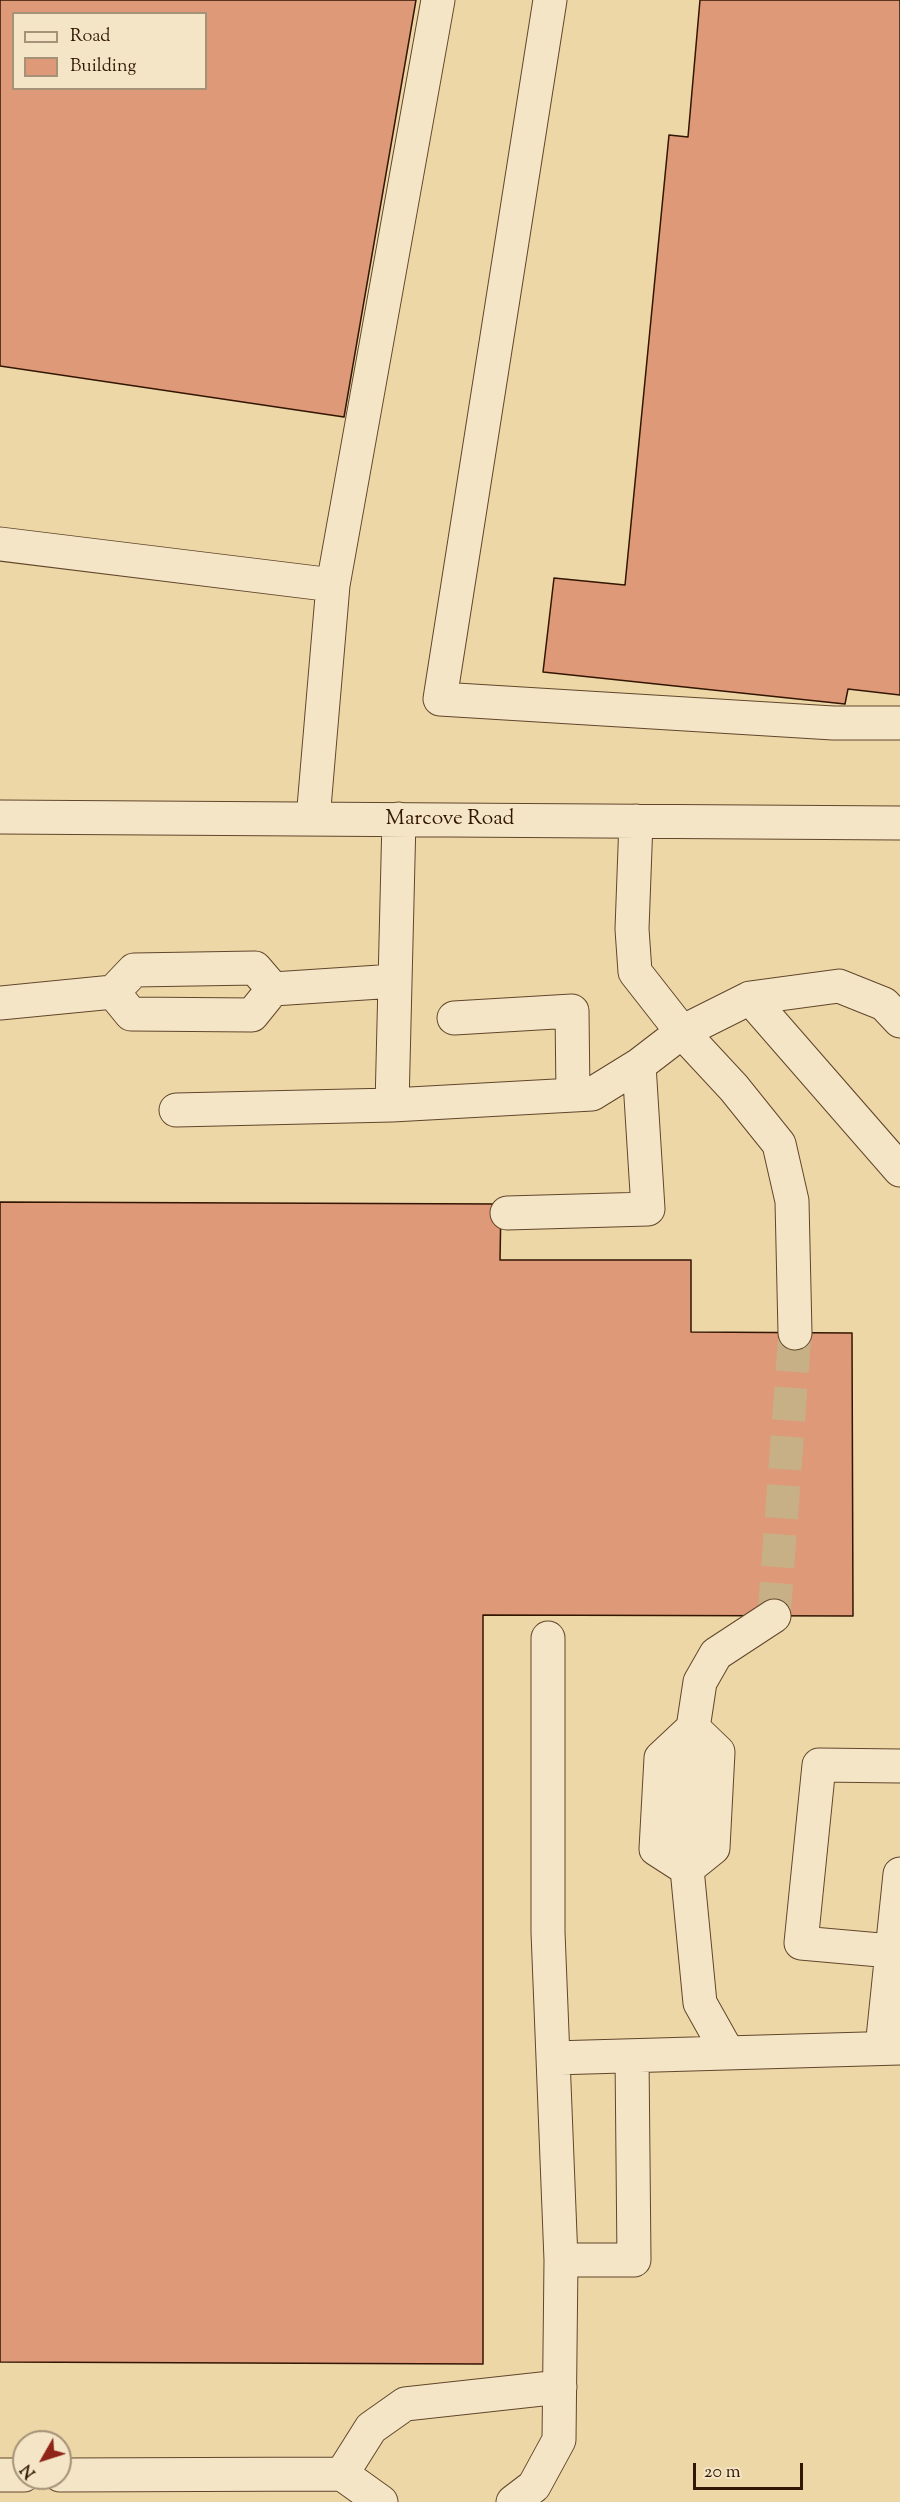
<!DOCTYPE html>
<style>
body{margin:0}
#map{position:relative;width:900px;height:2502px;overflow:hidden;background:#edd7a7;font-family:"Sorts Mill Goudy",serif}
canvas{display:block}
.legend{position:absolute;left:12px;top:12px;width:195px;height:78px;box-sizing:border-box;background:#f3e5c6;border:2px solid #a69278;margin:0;padding:8px 10px;list-style:none;font-size:18px;color:#331602}
.legend li{display:flex;align-items:center;gap:12px;height:30px}
.legend b{width:30px;border:2px solid #a69278}
.north{position:absolute;left:12px;top:2430px;width:60px;height:60px;box-sizing:border-box;background:#f3e5c6;border:2px solid #a69278;border-radius:50%;rotate:231deg;font-size:16px;font-weight:700;line-height:24px;text-align:center;color:#331602}
.north::after{content:'';display:block;margin:auto;width:21px;height:27px;background:#8f2418;clip-path:polygon(50% 0,100% 100%,50% 72%,0 100%)}
.scale{position:absolute;left:693px;top:2463px;width:110px;height:27px;box-sizing:border-box;border:3px solid #331602;border-top:0;padding-left:8px;font-size:18px;line-height:21px;white-space:nowrap;color:#331602;-webkit-text-stroke:4px #f3e5c6;paint-order:stroke}
</style>
<div id="map">
<canvas width="900" height="2502"></canvas>
<ul class="legend">
<li><b style="height:8px;background:#f3e5c6"></b>Road</li>
<li><b style="height:16px;background:#de9979"></b>Building</li>
</ul>
<div class="north">N</div>
<div class="scale">20 m</div>
</div>
<script>
const context = document.querySelector('canvas').getContext('2d');
context.lineJoin = 'round';
function fill(path, color) {
  context.fillStyle = color;
  context.fill(path, 'evenodd');
}
function stroke(path, color, width, dash) {
  context.strokeStyle = color;
  context.lineWidth = width;
  context.lineCap = dash ? 'butt' : 'round';
  context.setLineDash(dash || []);
  context.stroke(path);
}
function label(font, color, halo, rows, align = 'center') {
  context.font = font + ' "Sorts Mill Goudy",serif';
  context.lineWidth = 6;
  context.setLineDash([]);
  context.textBaseline = 'middle';
  context.strokeStyle = halo;
  context.fillStyle = color;
  for (const [text, x, y, turn = 0] of rows) {
    context.save();
    context.translate(x, y);
    context.rotate((+turn || 0) * Math.PI / 180);
    context.textAlign = isNaN(turn) ? turn : align;
    if (halo) context.strokeText(text, 0, 0);
    context.fillText(text, 0, 0);
    context.restore();
  }
}
const building = new Path2D(`
 M0,0H416L344,417L0,366ZM14,14H206V88H14Z
 M700,0H900V695L848,689L845,704L543,672L554,578L625,585L669,135L688,137Z
 M0,1202L501,1204L500,1260H691V1332L852,1333L853,1616L483,1615V2364L0,2362Z`);
fill(building, '#de9979');
stroke(building, '#331602', 1.5);
stroke(new Path2D(`
 M774,1616L795,1333`), '#c8b086', 33, [33, 16]);
const minor = new Path2D(`
 M550,0L440,699L833,723H900
 M0,544L333,585
 M0,817L900,823
 M313,819L333,585L438,0
 M399,819L392,1105L592,1094L639,1065L682,1032L750,998L839,986L884,1004L900,1021
 M636,821L632,929L635,972L682,1032L734,1088L779,1144L792,1201L795,1333
 M113,992L131,1014L252,1015L273,989L395,981
 M750,998L900,1170
 M0,1003L113,992L134,970L255,968L273,989
 M454,1018L572,1011L573,1095
 M176,1110L392,1105
 M507,1213L648,1209L639,1065
 M687,1869L656,1849L661,1758L693,1728
 M687,1869L713,1848L718,1752L693,1728
 M891,1951L801,1943L819,1765L900,1766
 M882,2048L900,1874
 M728,2053L700,2003L687,1869L693,1728L700,1682L716,1654L774,1616
 M553,2058L900,2048
 M561,2260H634L632,2056
 M342,2474L371,2428L405,2404L560,2387
 M0,2475H24
 M60,2475L342,2474L381,2502
 M513,2502L534,2486L559,2440L561,2260L548,1932V1638`);
stroke(minor, '#62462b', 35);
stroke(minor, '#f3e5c6', 33);
label('21px', '#331602', '#f3e5c6', [
 ["Marcove Road",450,820]
]);
</script>
